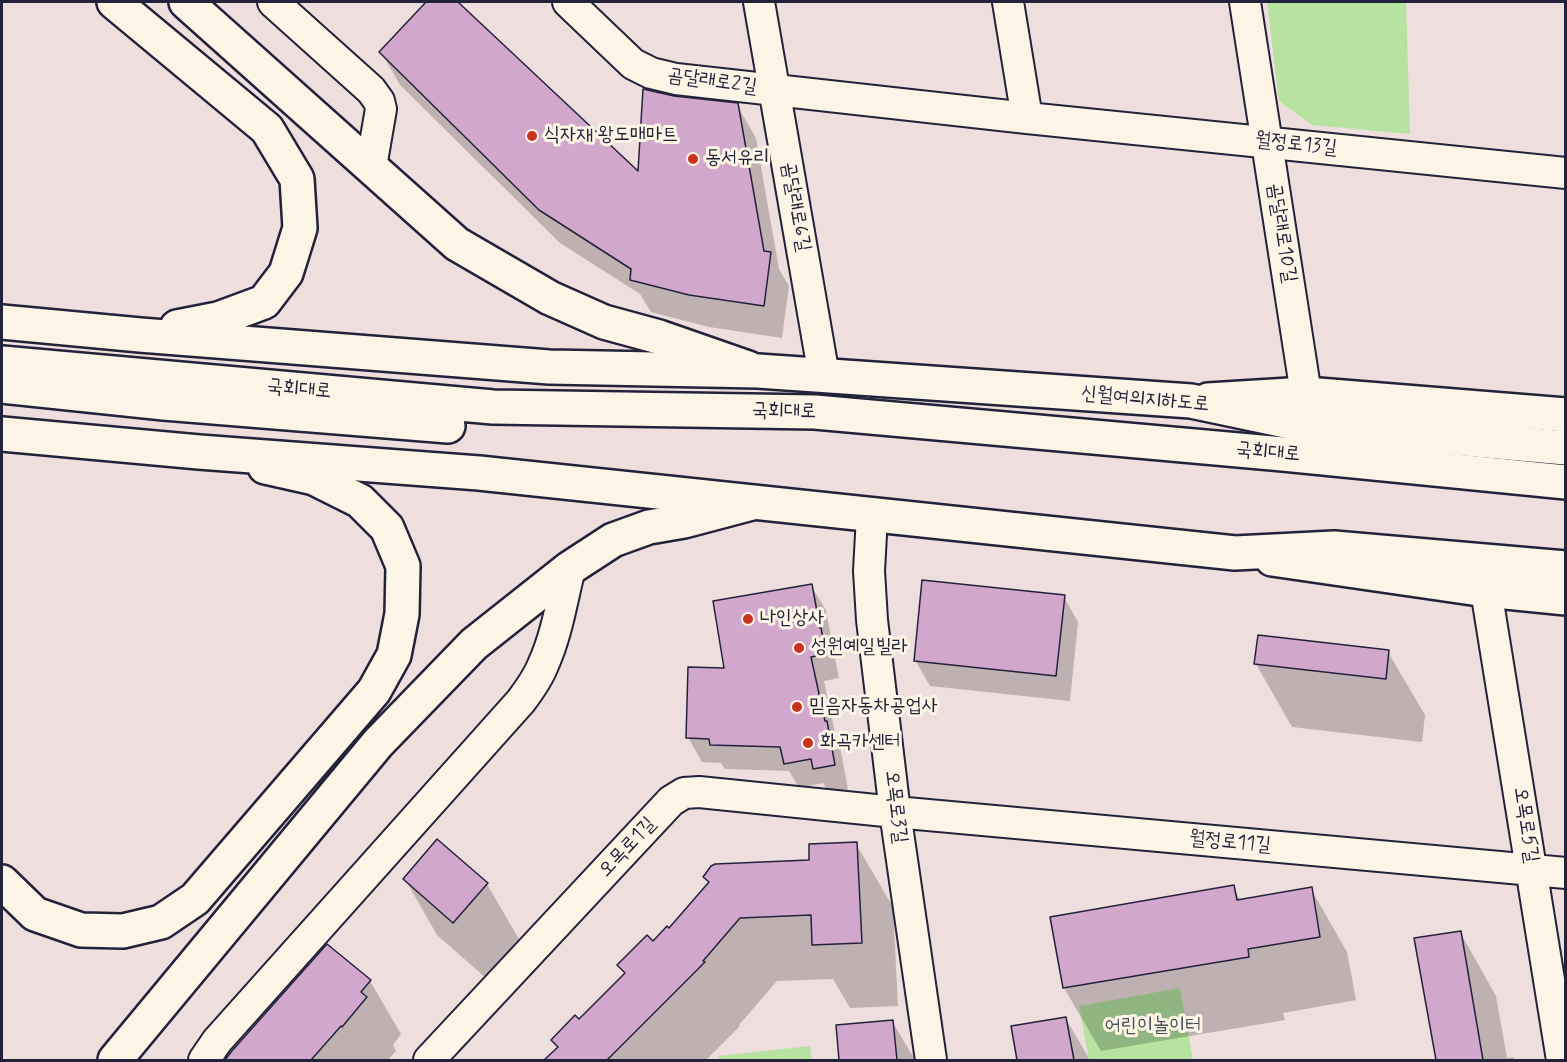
<!DOCTYPE html>
<meta charset="utf-8">
<style>
body{margin:0}
#map{position:relative;width:1567px;height:1062px;overflow:hidden;background:#efdede;font-family:Mynerve,sans-serif}
canvas{display:block}
.frame{position:absolute;inset:0;border:3px solid #22223b;pointer-events:none}
</style>
<div id="map">
<canvas width="1567" height="1062"></canvas>
<div class="frame"></div>
</div>
<script>
const context = document.querySelector('canvas').getContext('2d');
context.lineJoin = 'round';
function fill(path, color) {
  context.fillStyle = color;
  context.fill(path, 'evenodd');
}
function stroke(path, color, width, dash) {
  context.strokeStyle = color;
  context.lineWidth = width;
  context.lineCap = dash ? 'butt' : 'round';
  context.setLineDash(dash || []);
  context.stroke(path);
}
function label(font, color, halo, rows, align = 'center') {
  context.font = font + ' Mynerve,"Poor Story",sans-serif';
  context.lineWidth = 6;
  context.setLineDash([]);
  context.textBaseline = 'middle';
  context.strokeStyle = halo;
  context.fillStyle = color;
  for (const [text, x, y, turn = 0] of rows) {
    context.save();
    context.translate(x, y);
    context.rotate((+turn || 0) * Math.PI / 180);
    context.textAlign = isNaN(turn) ? turn : align;
    if (halo) context.strokeText(text, 0, 0);
    context.fillText(text, 0, 0);
    context.restore();
  }
}
fill(new Path2D(`
 M1267,2H1406L1410,134L1312,125L1279,101Z
 M1180,988L1193,1060H1089L1079,1006Z
 M810,1046L812,1060H719L718,1056Z`), '#b6e3a0');
fill(new Path2D(`
 M428,2H455L639,175L674,98L737,105L756,138L779,269L789,286L782,338L709,327L651,312L640,294L560,243L400,85L381,52Z
 M811,586L826,610L839,678L824,681L837,742L840,747L848,789L829,793L823,783L799,788L789,771L725,769L721,763L702,762L688,737L726,669Z
 M1064,597L1078,622L1070,701L930,686L915,660Z
 M1388,652L1425,715L1422,742L1292,727L1256,664Z
 M438,841L487,884L520,941L486,978L437,935L405,879Z
 M856,844L893,907L898,1006L850,1008L833,979L777,981L739,1025L740,1026L706,1060H546L558,1049L553,1040L579,1021L625,975L619,965L669,930L709,884L705,877L811,862Z
 M1233,887L1241,901L1311,889L1347,952L1356,1000L1283,1013L1285,1020L1101,1051L1064,988Z
 M1460,932L1496,996L1507,1058L1513,1057L1515,1060H1437L1416,940Z
 M327,946L370,981L401,1034L393,1045L396,1051L388,1060H226L232,1053Z
 M1066,1019L1090,1060H1019L1013,1028Z
 M892,1021L915,1060H834H841Z`), '#0003');
const building = new Path2D(`
 M426,2H458L638,171L643,89L674,96L738,103L764,251L771,252L764,306L689,295L630,280L631,269L539,210L379,52Z
 M922,580L1065,595L1056,676L914,661Z
 M812,584L820,628H821L826,654L811,657L825,721H827L835,765L813,769L811,759L784,764L780,747L710,745L709,739L686,738L688,667L724,668L713,601Z
 M1258,635L1389,650L1386,679L1254,664Z
 M437,839L488,883L453,923L403,879Z
 M857,842L862,943L812,945L811,915L740,918L703,961L705,962L607,1060H544L558,1047L551,1040L575,1015L579,1019L625,973L617,965L647,935L653,941L667,926L669,928L709,882L703,877L711,866L715,864L809,860V844Z
 M1234,885L1237,900L1312,887L1320,937L1248,949L1249,957L1063,988L1050,917Z
 M1461,931L1483,1060H1436L1414,938Z
 M327,944L371,980L361,992L367,997L342,1027L341,1026L311,1060H225L231,1052Z
 M1066,1017L1074,1060H1017L1011,1026Z
 M893,1020L897,1060H839L836,1025Z`);
fill(building, '#d2a7cc');
stroke(building, '#22223b', 1.5);
const street = new Path2D(`
 M273,2L371,90L379,101L381,109L371,167
 M568,2L633,64L651,73L676,79L1027,118L1566,173
 M759,2L824,376
 M1008,2L1027,118
 M1245,2L1306,394
 M872,516L869,571L872,620L895,812L931,1060
 M1486,590L1562,1060
 M204,1060L217,1041L521,701C530,689 538,678 543,665C557,634 562,600 570,568
 M429,1060L671,801L684,793L699,792L895,812L1566,873`);
const primary = new Path2D(`
 M186,2L457,244L550,298L604,322L659,337L748,368
 M2,363L493,407L815,412L1283,454L1566,482
 M2,386L164,403L448,426
 M1208,400L1306,394L1566,415
 M1272,559L1486,590L1566,598
 M2,882L35,914L81,930L123,931L161,922L195,899L374,691L394,655L402,614L403,566L387,528L360,501L314,478L265,467
 M115,1060L378,743L474,644L570,568L613,540L649,527L684,521L752,503`);
const highway = new Path2D(`
 M114,2L267,129L297,179L300,228L286,273L264,302L218,319L177,327
 M2,322L140,335L549,367L758,371L1191,401L1305,425L1566,448
 M2,434L199,452L479,473L1235,553L1334,548L1566,568`);
stroke(street, '#22223b', 34);
stroke(primary, '#22223b', 38);
stroke(highway, '#22223b', 38);
stroke(street, '#fcf5e5', 30);
stroke(primary, '#fcf5e5', 33);
stroke(highway, '#fcf5e5', 33);
for (const [x, y, r, color] of [
 [532,136,6,"#c8321e"],
 [693,159,6,"#c8321e"],
 [748,619,6,"#c8321e"],
 [799,648,6,"#c8321e"],
 [797,707,6,"#c8321e"],
 [808,743,6,"#c8321e"]
]) {
  const dot = new Path2D();
  dot.arc(x, y, r, 0, 2 * Math.PI);
  context.fillStyle = color;
  context.fill(dot);
  stroke(dot, '#fcf5e5', 2);
}
label('20px', '#22223b', '#fcf5e5', [
 ["곰달래로2길",712,82,8],
 ["월정로13길",1296,145,6],
 ["곰달래로6길",795,207,80],
 ["곰달래로10길",1281,233,81],
 ["국회대로",299,390,5],
 ["신월여의지하도로",1145,400,5],
 ["국회대로",784,412,1],
 ["국회대로",1268,453,5],
 ["오목로3길",895,807,83],
 ["오목로5길",1525,825,81],
 ["월정로11길",1230,843,5],
 ["오목로1길",628,848,-47]
]);
label('20px', '#22223b', '#fcf5e5', [
 ["식자재 왕도매마트",544,136],
 ["동서유리",705,159],
 ["나인상사",760,619],
 ["성원예일빌라",811,648],
 ["믿음자동차공업사",809,707],
 ["화곡카센터",820,743]
], 'left');
label('20px', '#475254', '#fcf5e5', [
 ["어린이놀이터",1153,1027]
]);
</script>
